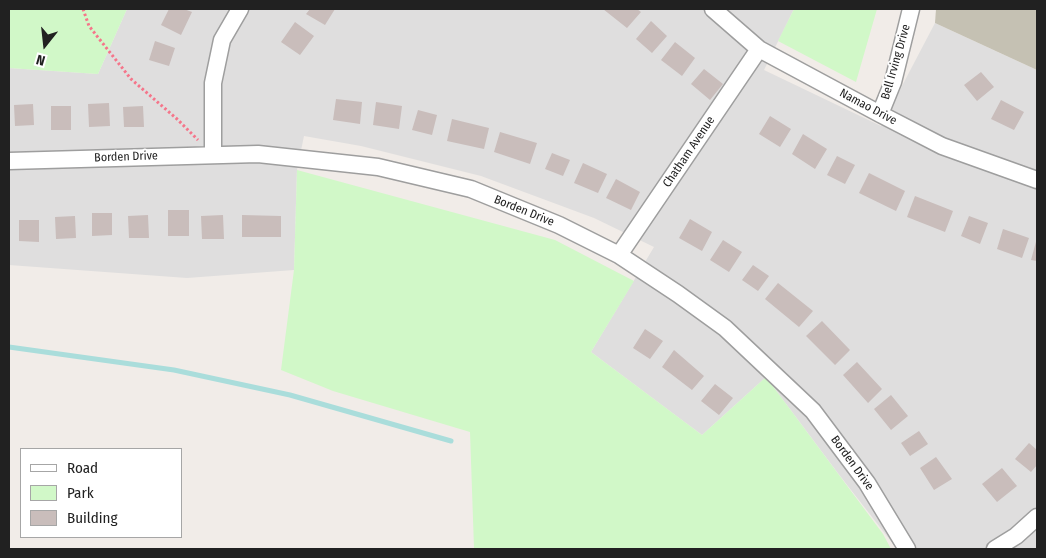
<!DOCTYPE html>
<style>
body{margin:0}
#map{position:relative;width:1046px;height:558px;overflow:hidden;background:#f1ece8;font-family:"Fira Sans Condensed",sans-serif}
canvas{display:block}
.frame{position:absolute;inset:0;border:10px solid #212121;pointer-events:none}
.legend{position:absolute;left:20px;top:448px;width:162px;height:90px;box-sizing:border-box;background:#fff;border:1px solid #a6a6a6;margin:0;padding:6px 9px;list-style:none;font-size:15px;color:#212121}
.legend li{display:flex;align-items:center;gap:10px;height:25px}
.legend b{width:25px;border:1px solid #a6a6a6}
.north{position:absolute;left:20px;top:20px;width:50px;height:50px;-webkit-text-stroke:4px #fff;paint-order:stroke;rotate:196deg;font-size:14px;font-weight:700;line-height:20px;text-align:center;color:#212121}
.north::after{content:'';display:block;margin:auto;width:18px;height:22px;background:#212121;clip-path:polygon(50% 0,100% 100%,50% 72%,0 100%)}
</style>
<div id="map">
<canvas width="1046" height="558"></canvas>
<div class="frame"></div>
<ul class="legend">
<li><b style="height:6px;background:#fff"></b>Road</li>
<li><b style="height:14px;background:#d1f8c8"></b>Park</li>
<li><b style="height:14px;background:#c9bdbb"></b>Building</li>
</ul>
<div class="north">N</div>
</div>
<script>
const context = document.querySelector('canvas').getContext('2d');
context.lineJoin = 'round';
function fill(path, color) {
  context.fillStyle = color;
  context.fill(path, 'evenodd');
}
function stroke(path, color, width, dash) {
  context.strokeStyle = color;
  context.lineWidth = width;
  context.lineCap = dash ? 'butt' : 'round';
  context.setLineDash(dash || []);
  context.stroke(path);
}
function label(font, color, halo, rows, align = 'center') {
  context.font = font + ' "Fira Sans Condensed",sans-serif';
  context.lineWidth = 4;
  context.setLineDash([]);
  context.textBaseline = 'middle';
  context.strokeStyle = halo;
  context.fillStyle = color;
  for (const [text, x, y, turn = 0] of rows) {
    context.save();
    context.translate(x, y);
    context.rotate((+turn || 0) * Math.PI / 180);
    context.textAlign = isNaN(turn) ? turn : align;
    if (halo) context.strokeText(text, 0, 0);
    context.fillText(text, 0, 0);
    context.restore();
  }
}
fill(new Path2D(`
 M127,9H794L764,70L881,126L935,23L1037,70V549H897L837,472L766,377L702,435L591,352L654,247L594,218L481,176L361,146L304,136L297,170L294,270L187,278L9,265V68L98,74Z`), '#dfdede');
fill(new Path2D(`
 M936,9H1037V70L935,23Z`), '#c5c1b3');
fill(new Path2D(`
 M9,9H127L98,74L9,68Z
 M794,9H877L856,82L778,41Z
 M297,170L555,240L634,281L591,352L702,435L766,377L883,534L891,549H490L474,548L470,432L333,391L281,370L294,270Z`), '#d1f8c8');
stroke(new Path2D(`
 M9,347L174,370L290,395L451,441`), '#aadddb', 5);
fill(new Path2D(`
 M169,9H184L192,12L181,35L161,25Z
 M310,9H335L325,25L306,14Z
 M603,9H637L641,12L627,28Z
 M651,21L667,36L652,53L636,39Z
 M295,22L314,36L300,55L281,42Z
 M155,41L175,48L169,66L149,60Z
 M675,42L695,58L682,76L661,60Z
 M704,69L723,84L710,100L691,84Z
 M981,72L994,87L977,101L964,85Z
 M336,99L362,102L360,124L333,120Z
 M1001,100L1024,112L1014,130L991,119Z
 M376,102L402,106L399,129L373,125Z
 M109,103L110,126L89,127L88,104Z
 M33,104L34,125L15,126L14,105Z
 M51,106H71V130H51Z
 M143,106L144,127H124L123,107Z
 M418,110L437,115L432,135L412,130Z
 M770,116L791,129L780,147L759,134Z
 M452,119L489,128L484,149L447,141Z
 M500,132L537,143L530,164L494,152Z
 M803,134L827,149L815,169L792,154Z
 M552,153L570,160L563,176L545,169Z
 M837,156L855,165L845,184L827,175Z
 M583,163L607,174L598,193L574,183Z
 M869,173L905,191L896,211L859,193Z
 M616,179L640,192L631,210L606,198Z
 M915,196L953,211L945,232L907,217Z
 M168,210H189V236H168Z
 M92,213H112V235L92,236Z
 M148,215L149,238H129L128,216Z
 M223,215L224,239H202L201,216Z
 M242,215L281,216V237H242Z
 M75,216L76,238L56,239L55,217Z
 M969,216L988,223L980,244L961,236Z
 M690,219L712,232L702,251L679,238Z
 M19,220H39V242L19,241Z
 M1003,229L1029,238L1022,258L997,249Z
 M1037,238V261L1031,260Z
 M723,240L742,252L729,272L710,260Z
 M753,265L769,276L758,291L742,280Z
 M778,283L813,311L799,327L765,299Z
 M822,321L850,350L835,365L806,336Z
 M645,329L663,341L650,359L633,348Z
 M674,350L704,376L692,390L662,367Z
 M857,362L882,389L868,403L843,375Z
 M715,384L733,398L719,415L701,401Z
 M891,395L908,416L891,430L874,409Z
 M919,431L928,444L910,456L901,443Z
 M1029,443L1037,450V465L1031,472L1015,459Z
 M936,457L952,479L934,490L920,468Z
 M1002,468L1017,486L997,502L982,484Z`), '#c9bdbb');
const minor = new Path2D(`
 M713,9L759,49L880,114L942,146L1037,180
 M880,114L893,82L911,9
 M213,155V83L222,40L240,9
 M9,161L258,154L378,167L471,189L559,225L619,255L678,294L725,328L813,411L867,483L907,549
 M619,255L759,49
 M995,549L1016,536L1037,517`);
stroke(minor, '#9e9e9e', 19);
stroke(new Path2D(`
 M83,9L89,26L131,79L177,119L198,140`), '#f5758a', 3, [2.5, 2.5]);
stroke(minor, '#fff', 16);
label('12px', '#212121', '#fff', [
 ["Bell Irving Drive",896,62,-74],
 ["Namao Drive",868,107,28],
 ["Chatham Avenue",689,152,-56],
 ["Borden Drive",126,157,-2],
 ["Borden Drive",524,211,22],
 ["Borden Drive",852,463,54]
]);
</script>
